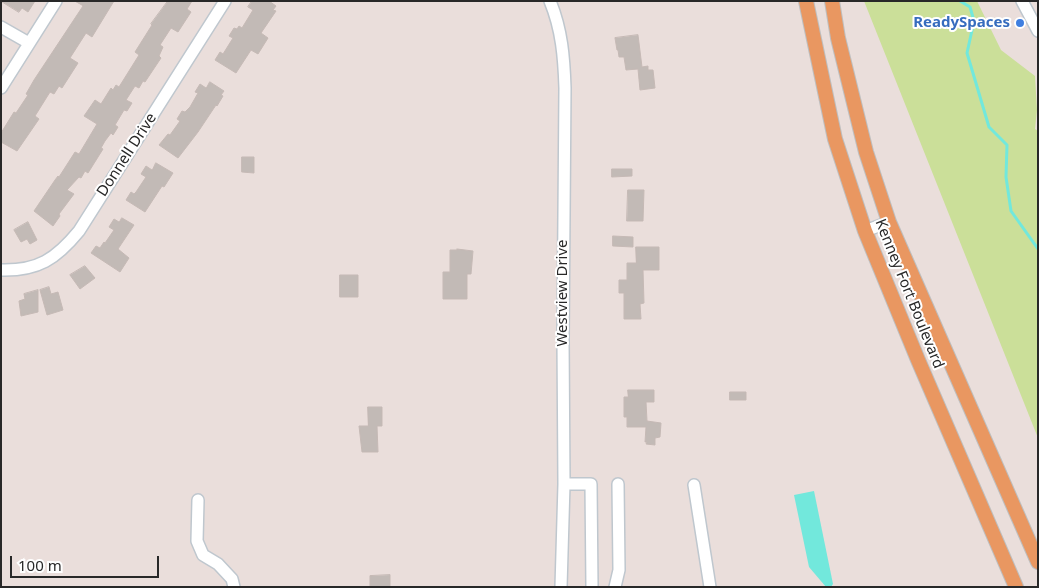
<!DOCTYPE html>
<style>
body{margin:0}
#map{position:relative;width:1039px;height:588px;overflow:hidden;background:#eadedb;font-family:"Noto Sans",sans-serif}
canvas{display:block}
.frame{position:absolute;inset:0;border:2px solid #282828;pointer-events:none}
.scale{position:absolute;left:10px;top:556px;width:149px;height:22px;box-sizing:border-box;border:2px solid #282828;border-top:0;padding-left:6px;font-size:15px;line-height:18px;white-space:nowrap;color:#282828;-webkit-text-stroke:4px #fff;paint-order:stroke}
</style>
<div id="map">
<canvas width="1039" height="588"></canvas>
<div class="frame"></div>
<div class="scale">100 m</div>
</div>
<script>
const context = document.querySelector('canvas').getContext('2d');
context.lineJoin = 'round';
function fill(path, color) {
  context.fillStyle = color;
  context.fill(path, 'evenodd');
}
function stroke(path, color, width, dash) {
  context.strokeStyle = color;
  context.lineWidth = width;
  context.lineCap = dash ? 'butt' : 'round';
  context.setLineDash(dash || []);
  context.stroke(path);
}
function label(font, color, halo, rows, align = 'center') {
  context.font = font + ' "Noto Sans",sans-serif';
  context.lineWidth = 4;
  context.setLineDash([]);
  context.textBaseline = 'middle';
  context.strokeStyle = halo;
  context.fillStyle = color;
  for (const [text, x, y, turn = 0] of rows) {
    context.save();
    context.translate(x, y);
    context.rotate((+turn || 0) * Math.PI / 180);
    context.textAlign = isNaN(turn) ? turn : align;
    if (halo) context.strokeText(text, 0, 0);
    context.fillText(text, 0, 0);
    context.restore();
  }
}
fill(new Path2D(`
 M864,1H977L1001,50L1035,76L1037,110L1035,129L1038,131V438Z`), '#cbdf99');
fill(new Path2D(`
 M814,491L833,584L831,587H826L809,567L794,495Z`), '#72e8dc');
stroke(new Path2D(`
 M960,1L970,7L974,21L967,53L989,127L1007,145L1006,177L1011,211L1038,249`), '#72e8dc', 3);
const building = new Path2D(`
 M1,1H35L28,12L22,8L19,12Z
 M75,1H114L92,37L86,33L70,58L78,63L62,88L59,86L54,94L50,92L35,116L39,119L17,151L1,142V133L14,112L16,113L28,95L26,94L34,80L83,6Z
 M168,1H192L187,9L191,12L178,32L171,28L160,45L163,47L159,56L161,58L145,82L143,81L139,88L135,86L126,100L132,103L127,111L124,110L115,125L118,127L113,135L111,133L105,141L101,148L103,149L88,173L85,171L81,178L79,177L67,190L74,194L59,214L60,216L53,226L34,211L55,180L58,176L59,177L75,152L79,154L97,124L84,116L95,100L101,104L111,88L113,90L116,85L119,87L139,55L135,52L152,25L151,24Z
 M252,1H269L276,6L273,10L276,11L261,33L268,38L258,54L251,50L236,73L215,60L220,52L223,54L233,38L229,36L234,28L237,29L239,26L242,28L253,10L248,7Z
 M638,35L642,67L648,66V70H653L655,88L640,90L638,69L626,70L624,57H619L618,50H617L615,38Z
 M210,82L224,91L221,95L223,96L217,106L216,105L198,132L178,158L159,145L168,134L170,135L180,121L177,119L182,111L185,112L190,107L198,93L195,92L200,84L206,88Z
 M242,157H254V173L242,172Z
 M156,163L173,173L164,187L162,186L145,212L126,200L131,192L134,194L136,192L146,177L141,174L146,166L152,170Z
 M612,169H632V176L612,177Z
 M628,190H644L643,221H627Z
 M122,218L134,225L118,249L129,258L120,272L91,253L96,246L100,248L104,242L105,243L114,230L109,227L114,219L119,222Z
 M28,222L37,240L30,244L27,239L21,242L14,230Z
 M613,236L633,237V247L613,246Z
 M636,247H659V270H643L644,303L640,304L641,319H624V293H619V280H627V263H636Z
 M457,249L473,251L471,274H467V299H443V272H450V250H457Z
 M85,266L95,278L80,289L70,275Z
 M340,275H358V297H340Z
 M49,287L51,294L58,292L63,310L47,315L40,290Z
 M38,290V312L21,316L19,301L25,299L24,294Z
 M628,390H654V402H646L647,421L661,423L660,437L655,438V445L646,444L647,442H645L646,427H627V417H624V397H628Z
 M730,392H746V400H730Z
 M368,407H382V426H377L378,452H362L359,426H368Z
 M390,575V587H370V576Z`);
fill(building, '#c2bab6');
stroke(building, '#c5b9b5', 1);
const minor = new Path2D(`
 M550,1C562,30 564,58 565,88L563,339L564,484L561,587
 M1022,1L1038,31
 M1,27L29,43
 M1,88L56,1
 M865,231L889,222
 M1,270C38,271 56,259 79,231L225,1
 M564,484H591L592,587
 M694,485L710,587
 M198,500L197,541L203,555L218,564L232,579L234,587
 M615,587L619,570L618,484`);
const major = new Path2D(`
 M806,1L835,139L865,231L918,360L1016,587
 M832,1L838,38L866,152L889,222L1038,562`);
stroke(minor, '#bfc7ce', 14);
stroke(major, '#bebebe', 16);
stroke(minor, '#fff', 11);
stroke(major, '#e99761', 14);
for (const [x, y, r, color] of [
 [1020,23,5,"#3f7fe0"]
]) {
  const dot = new Path2D();
  dot.arc(x, y, r, 0, 2 * Math.PI);
  context.fillStyle = color;
  context.fill(dot);
  stroke(dot, '#fff', 2);
}
label('bold 15px', '#366cbe', '#fff', [
 ["ReadySpaces",1010,23]
], 'right');
label('15px', '#282828', '#fff', [
 ["Donnell Drive",127,155,-57],
 ["Westview Drive",563,293,-90],
 ["Kenney Fort Boulevard",909,294,68]
]);
</script>
